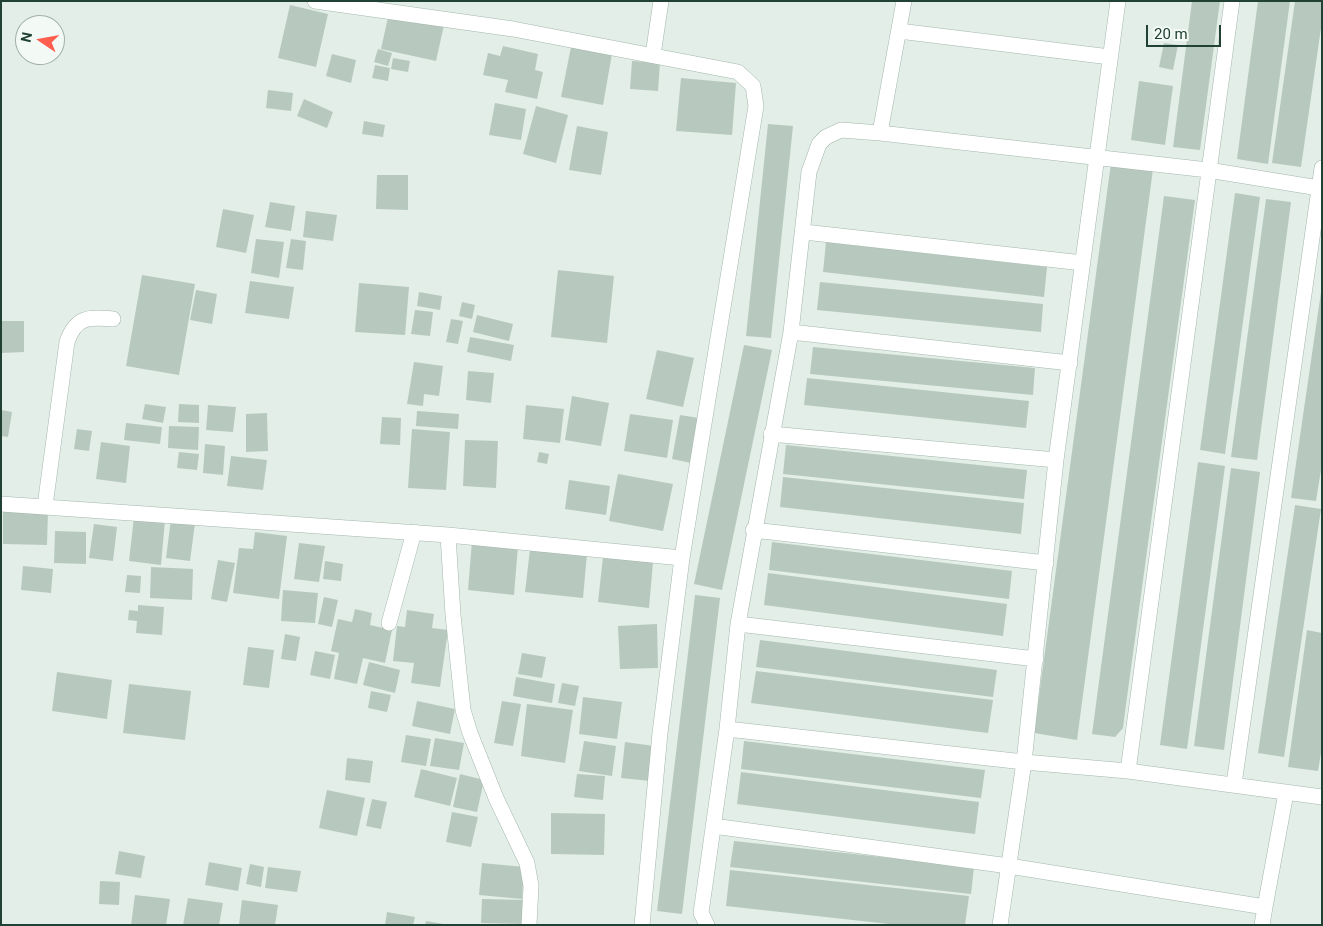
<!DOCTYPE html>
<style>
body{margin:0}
#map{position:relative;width:1323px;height:926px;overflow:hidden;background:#e2eee7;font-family:Roboto,sans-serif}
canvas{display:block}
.frame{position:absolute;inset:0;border:2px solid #204133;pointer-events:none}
.north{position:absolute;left:15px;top:15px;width:50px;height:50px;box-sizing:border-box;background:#f3faf5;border:1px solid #9fb0a7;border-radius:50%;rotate:282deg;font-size:14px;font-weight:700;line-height:20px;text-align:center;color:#204133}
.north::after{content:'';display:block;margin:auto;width:18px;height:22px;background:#ff5e4f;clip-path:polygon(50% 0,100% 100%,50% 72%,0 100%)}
.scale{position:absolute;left:1146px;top:25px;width:75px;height:22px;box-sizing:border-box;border:2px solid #204133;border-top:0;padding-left:6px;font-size:15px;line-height:18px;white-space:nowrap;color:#204133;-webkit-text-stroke:4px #f3faf5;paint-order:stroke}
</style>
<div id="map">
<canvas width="1323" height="926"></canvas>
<div class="frame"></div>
<div class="north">N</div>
<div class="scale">20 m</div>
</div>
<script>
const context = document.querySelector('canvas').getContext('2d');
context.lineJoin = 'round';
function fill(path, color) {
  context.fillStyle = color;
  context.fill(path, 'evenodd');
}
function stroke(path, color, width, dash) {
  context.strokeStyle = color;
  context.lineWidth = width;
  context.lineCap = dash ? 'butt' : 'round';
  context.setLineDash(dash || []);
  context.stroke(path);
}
fill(new Path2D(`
 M1192,1H1220L1200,150L1173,147Z
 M1258,1H1290L1268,164L1237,159Z
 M1295,1H1322V21L1301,167L1272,163Z
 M290,5L328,14L316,67L278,58Z
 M389,13L444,25L436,61L381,49Z
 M1164,43L1178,45L1173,70L1159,67Z
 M503,46L538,54L535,70L543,72L537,99L505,92L508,80L483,75L488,53L500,56Z
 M571,47L612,54L603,105L561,97Z
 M378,49L392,53L388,66L374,62Z
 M332,54L356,60L351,83L326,76Z
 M393,58L410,61L408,72L391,69Z
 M632,61L660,63L658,91L630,89Z
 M375,65L390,68L388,81L372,78Z
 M681,78L736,83L732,135L676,131Z
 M1139,81L1173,86L1165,145L1131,140Z
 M268,90L293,93L291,111L266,108Z
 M304,99L333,112L327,128L297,116Z
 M495,103L526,109L521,140L489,135Z
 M536,106L568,115L556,163L523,154Z
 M364,121L385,125L383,137L362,134Z
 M768,124L793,126L771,338L746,336Z
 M577,126L608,132L601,175L569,170Z
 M1111,163L1153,169L1077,740L1034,733Z
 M377,175H408V210L376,209Z
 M1235,193L1260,197L1225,454L1200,450Z
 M1164,196L1195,200L1125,712L1123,728L1115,737L1092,734Z
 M1266,199L1291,202L1257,460L1231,457Z
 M270,202L295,206L291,231L265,227Z
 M223,209L254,215L246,253L216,247Z
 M306,211L337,215L333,241L303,237Z
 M256,239L284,242L279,278L251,273Z
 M291,239L306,241L303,270L286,268Z
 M826,242L1047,267L1044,297L823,272Z
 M558,270L614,276L607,343L551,337Z
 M142,275L195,284L179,375L126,366Z
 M250,281L294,287L289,319L245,313Z
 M820,282L1043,304L1041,332L817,310Z
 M359,283L409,287L405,335L355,332Z
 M196,290L217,294L212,324L190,320Z
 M419,292L442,296L440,310L417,306Z
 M1321,292L1322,464L1316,501L1291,498Z
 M462,302L475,305L472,319L459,316Z
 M415,310L433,312L430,336L411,334Z
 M477,315L513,324L509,341L473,332Z
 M451,319L463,321L458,344L446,342Z
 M1,321H24V352L1,353Z
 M470,337L514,345L511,361L467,352Z
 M744,345L772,350L722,590L694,584Z
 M813,347L1035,368L1033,395L810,374Z
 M657,350L694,358L683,407L646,399Z
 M414,362L443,366L439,396L424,394L423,406L407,404Z
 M468,371L494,373L491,403L466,400Z
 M807,378L1029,401L1026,428L804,405Z
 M572,396L609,403L601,446L565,440Z
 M145,404L166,407L163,423L142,419Z
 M179,404L199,405V423L178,422Z
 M208,405L236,407L233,432L206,430Z
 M526,405L564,409L560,443L523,439Z
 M1,410L12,412L8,437L1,436Z
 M417,411L459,414L458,429L416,426Z
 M267,413L268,451L246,452V414Z
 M630,414L673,420L667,458L624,451Z
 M680,415L699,418L691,463L672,459Z
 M382,417L401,418L400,445L380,444Z
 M126,423L162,427L160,444L124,440Z
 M169,426L199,427L198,450L168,448Z
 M77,429L92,431L89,451L74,449Z
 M412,429L450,432L446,490L408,488Z
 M465,440L498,441L496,488L463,486Z
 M101,442L130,446L126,483L96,479Z
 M205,444L225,446L223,475L203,473Z
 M786,445L1027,470L1024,499L783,474Z
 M179,452L199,454L197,470L177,468Z
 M539,452L549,454L547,464L537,462Z
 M231,456L267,460L263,490L227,486Z
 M1198,462L1225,466L1187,749L1160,745Z
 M1231,468L1260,472L1224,750L1194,746Z
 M618,474L673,484L663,531L609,521Z
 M783,477L1024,503L1021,534L780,507Z
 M569,480L610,486L606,515L565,509Z
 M1295,505L1321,509L1284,757L1258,753Z
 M3,510L48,511L47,545L3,544Z
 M134,517L165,520L161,565L129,561Z
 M171,519L195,523L190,561L166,558Z
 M94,524L117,527L113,561L89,558Z
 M55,531L86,532V564L54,563Z
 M255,532L287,536L279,599L233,593L239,548L253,549Z
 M472,541L518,546L514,595L468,590Z
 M772,542L1012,571L1009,599L769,570Z
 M299,543L325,546L319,582L294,579Z
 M530,549L587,554L583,598L525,592Z
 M603,557L653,562L649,608L598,602Z
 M218,560L235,563L227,602L211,599Z
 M325,561L343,564L341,581L323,579Z
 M23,566L53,569L51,593L21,590Z
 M151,567L193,569L192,600L150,598Z
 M768,573L1007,604L1003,636L764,605Z
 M127,575L141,576L140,593L125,592Z
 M283,590L318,593L315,623L281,621Z
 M695,595L720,598L682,914L657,911Z
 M324,597L338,600L332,627L318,624Z
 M138,605L164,607L162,635L136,633L137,621L128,620L129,610L138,611Z
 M355,609L372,613L370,625L392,630L385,663L363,658L357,684L334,679L339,653L331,651L338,619L352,622Z
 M407,610L434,614L432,628L448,630L440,687L411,683L414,663L393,661L397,626L405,627Z
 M657,624L658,668L620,669L618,626Z
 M1307,630L1322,633V747L1318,771L1288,767Z
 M285,634L300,637L296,661L281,659Z
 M760,640L997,670L993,697L756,667Z
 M248,647L274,650L269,688L243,685Z
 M315,651L335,655L330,679L310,675Z
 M522,653L546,657L542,678L518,674Z
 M369,662L400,670L395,693L363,685Z
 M756,671L993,700L988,733L751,703Z
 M57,672L112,680L107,719L52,711Z
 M516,677L555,684L552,703L513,696Z
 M562,683L579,686L575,706L558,703Z
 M129,684L191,691L185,740L123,733Z
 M371,691L391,695L387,712L368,708Z
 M583,697L622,702L617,739L579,734Z
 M417,701L455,709L450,734L412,726Z
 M502,701L521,704L513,746L494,743Z
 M527,704L573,710L565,763L521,756Z
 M406,735L431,739L426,766L401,762Z
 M435,738L464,743L459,770L430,766Z
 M584,741L616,746L612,776L579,771Z
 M744,741L985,770L981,798L741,769Z
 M625,742L654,746L650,781L621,778Z
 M347,758L373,761L370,783L345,780Z
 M421,769L457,778L450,806L414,797Z
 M741,772L979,802L975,834L737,804Z
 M460,774L484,780L477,812L453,807Z
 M577,774L605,776L603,800L574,797Z
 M327,790L365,798L357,836L319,828Z
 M372,799L387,802L381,829L366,826Z
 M452,812L478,817L471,847L446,842Z
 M551,813L605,814L604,855L551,854Z
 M734,841L974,867L971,894L730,867Z
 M119,851L145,856L141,878L115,874Z
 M209,862L242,868L238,891L205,885Z
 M482,863L524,867L522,899L479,895Z
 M250,864L264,867L261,887L246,884Z
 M268,867L301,871L297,892L265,888Z
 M730,870L969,896L965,925H898L726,906Z
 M100,881L120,882L119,905L99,904Z
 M135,895L170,899L166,925H131Z
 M188,898L223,903L219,925H183Z
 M482,899L526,900V924L481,923Z
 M242,900L278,905L275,925H239Z
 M387,912L415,917L413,925H385Z
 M426,921L443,924V925H425Z`), '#b7c9bf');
const service = new Path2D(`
 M389,623L414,532`);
const minor = new Path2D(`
 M315,1L513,29L738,72L753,86L756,106L682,558L660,733L642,925
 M1118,1L1056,460L1024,762L1128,771L1322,797
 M899,31L1110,57
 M653,55L661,1
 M880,133L904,1
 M804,232L1083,263
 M791,332L1070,363
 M771,434L1056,460
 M1,504L448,535L682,558
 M45,506L67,342C76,316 89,317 113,319
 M753,530L1046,563
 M448,535L453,615L463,710L470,733L496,798L527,863L531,886L529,925
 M738,624L1036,659
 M727,729L1024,762L1000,925
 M1128,771L1232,1
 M1234,784L1322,168
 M713,826L1009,866L1265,907L1286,793
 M707,925L701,913L727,729L738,624L791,332L809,172L819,144L826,137L841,130L880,133L1208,170L1319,188
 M1262,925L1265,907`);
stroke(service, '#a4b7ad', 16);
stroke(minor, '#a4b7ad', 16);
stroke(service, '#fff', 15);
stroke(minor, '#fff', 15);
</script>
